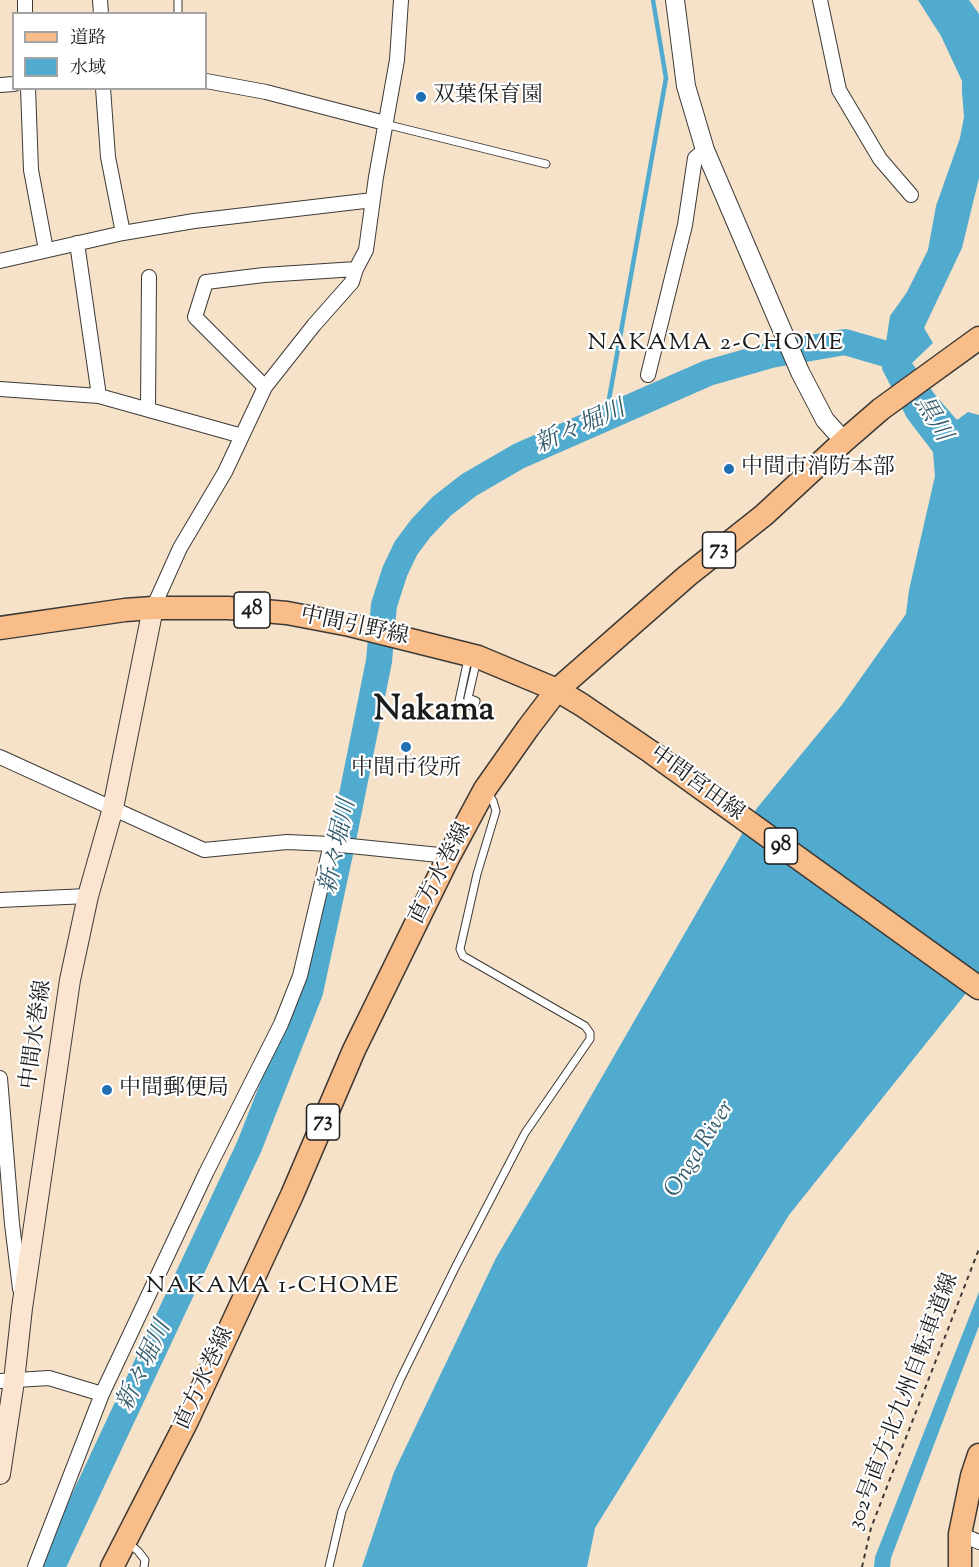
<!DOCTYPE html>
<meta charset="utf-8">
<style>
body{margin:0}
#map{position:relative;width:979px;height:1567px;overflow:hidden;background:#f6e1c9;font-family:"Sorts Mill Goudy","Noto Serif JP",serif}
canvas{display:block}
.legend{position:absolute;left:12px;top:12px;width:195px;height:78px;box-sizing:border-box;background:#fff;border:2px solid #a4a4a4;margin:0;padding:8px 10px;list-style:none;font-size:18px;color:#1c1c1c}
.legend li{display:flex;align-items:center;gap:12px;height:30px}
.legend b{width:30px;border:2px solid #a4a4a4}
</style>
<div id="map">
<canvas width="979" height="1567"></canvas>
<ul class="legend">
<li><b style="height:8px;background:#f8bd89"></b>道路</li>
<li><b style="height:16px;background:#51abce"></b>水域</li>
</ul>
</div>
<script>
const context = document.querySelector('canvas').getContext('2d');
context.lineJoin = 'round';
function fill(path, color) {
  context.fillStyle = color;
  context.fill(path, 'evenodd');
}
function stroke(path, color, width, dash) {
  context.strokeStyle = color;
  context.lineWidth = width;
  context.lineCap = dash ? 'butt' : 'round';
  context.setLineDash(dash || []);
  context.stroke(path);
}
function label(font, color, halo, rows, align = 'center') {
  context.font = font + ' "Sorts Mill Goudy","Noto Serif JP",serif';
  context.lineWidth = 4.5;
  context.setLineDash([]);
  context.textBaseline = 'middle';
  context.strokeStyle = halo;
  context.fillStyle = color;
  for (const [text, x, y, turn = 0] of rows) {
    context.save();
    context.translate(x, y);
    context.rotate((+turn || 0) * Math.PI / 180);
    context.textAlign = isNaN(turn) ? turn : align;
    if (halo) context.strokeText(text, 0, 0);
    context.fillText(text, 0, 0);
    context.restore();
  }
}
fill(new Path2D(`
 M918,0H969L979,14V178L962,248L924,328L933,343L912,363L936,396L957,420L968,412L979,415V977L789,1215L595,1528L587,1567H362L394,1472L496,1258L561,1148L757,808L841,706L906,614L909,590L935,476L933,452L907,418L882,369L890,316L907,292L928,250L936,206L960,138L964,117L962,92V81L941,36Z
 M979,1292V1326L891,1558L890,1567H874L875,1557Z`), '#51abce');
stroke(new Path2D(`
 M609,416L608,405L666,78L653,0`), '#51abce', 4.5);
stroke(new Path2D(`
 M52,1567L249,1147L310,992L344,835L379,661L384,605L395,571L406,548L421,528L442,506L469,485L519,456L708,373L771,355L845,342L893,356`), '#51abce', 26);
const service = new Path2D(`
 M178,14V0
 M385,124L546,164
 M468,659L459,701L474,707L476,701L468,698L477,659
 M129,1544L138,1551L145,1560L144,1567
 M329,1567L342,1511L400,1380L456,1266L525,1133L590,1039V1033L585,1026L463,956L460,949L477,874L496,811L493,801L487,792`);
const minor = new Path2D(`
 M25,0V14
 M100,0L101,14
 M820,0L839,90L880,159L911,195
 M206,81L266,92L385,123
 M0,85L14,84
 M28,88L31,170L46,250
 M103,88L108,157L123,233
 M77,243L99,396
 M0,261L123,233L194,221L373,200
 M648,375L685,225L695,158L705,150
 M265,387L195,317L206,282L264,275L356,269
 M0,389L99,396L242,436
 M148,409L149,277
 M153,608L180,548L225,472L265,387L314,325L352,282L356,269L366,250L376,177L397,60L401,0
 M0,757L204,850L287,842L331,844L449,856
 M0,900L88,896
 M0,1078L12,1224L20,1289
 M0,1381L49,1378L102,1394
 M960,1534L979,1542
 M35,1567L102,1394L206,1173L281,1024L300,976L331,844`);
const tertiary = new Path2D(`
 M675,0L686,86L705,150L800,372L825,420L844,441`);
const secondary = new Path2D(`
 M0,1474L14,1381L22,1308L70,980L88,896L113,808L153,608`);
const primary = new Path2D(`
 M0,628L125,610L153,608H228L287,613L350,625L478,657L557,690L582,705L651,752L979,988
 M112,1567L186,1423L292,1195L354,1050L449,856L485,789L528,728L557,690L687,576L764,515L844,441L881,409L979,338
 M960,1567V1534L972,1476L979,1455`);
stroke(service, '#3d3a36', 9);
stroke(minor, '#3d3a36', 16);
stroke(tertiary, '#3d3a36', 20);
stroke(secondary, '#3d3a36', 22);
stroke(primary, '#3d3a36', 25);
stroke(new Path2D(`
 M862,1567L871,1528L979,1249`), '#3d3a36', 2, [4.5, 4.5]);
stroke(service, '#fff', 7);
stroke(minor, '#fff', 14);
stroke(tertiary, '#fff', 18);
stroke(secondary, '#fce5d0', 20);
stroke(primary, '#f8bd89', 22);
for (const [x, y, r, color] of [
 [421,97,6,"#1f6fb2"],
 [729,469,6,"#1f6fb2"],
 [406,747,6,"#1f6fb2"],
 [107,1090,6,"#1f6fb2"]
]) {
  const dot = new Path2D();
  dot.arc(x, y, r, 0, 2 * Math.PI);
  context.fillStyle = color;
  context.fill(dot);
  stroke(dot, '#fff', 2);
}
for (const [x, y, w] of [
 [719,550,33],
 [252,610,36],
 [781,846,33],
 [323,1122,33]
]) {
  const box = new Path2D();
  box.roundRect(x - w / 2, y - 18, w, 36, 4.5);
  context.fillStyle = '#fff';
  context.fill(box);
  stroke(box, '#1c1c1c', 1.5);
}
label('bold 21px', '#1c1c1c', null, [
 ["73",719,550],
 ["48",252,610],
 ["98",781,846],
 ["73",323,1122]
]);
label('22px', '#1c1c1c', '#fff', [
 ["双葉保育園",433,97],
 ["中間市消防本部",741,469],
 ["中間市役所",406,770,"center"],
 ["中間郵便局",119,1090]
], 'left');
label('22px', '#1c1c1c', '#fff', [
 ["中間引野線",354,628,12],
 ["中間宮田線",696,785,36],
 ["直方水巻線",442,874,-63],
 ["中間水巻線",38,1035,-82],
 ["直方水巻線",206,1379,-65],
 ["302号直方北九州自転車道線",905,1402,-69]
]);
context.letterSpacing = '1.5px';
label('24px', '#1c1c1c', '#fff', [
 ["NAKAMA 2-CHOME",716,345],
 ["NAKAMA 1-CHOME",273,1288]
]);
context.letterSpacing = '0px';
label('italic 24px', '#345c6c', '#fff', [
 ["黒川",931,420,59],
 ["新々堀川",581,429,-24],
 ["新々堀川",340,847,-78],
 ["Onga River",701,1150,-58],
 ["新々堀川",146,1367,-65]
]);
label('bold 34px', '#1c1c1c', '#fff', [
 ["Nakama",434,713]
]);
</script>
